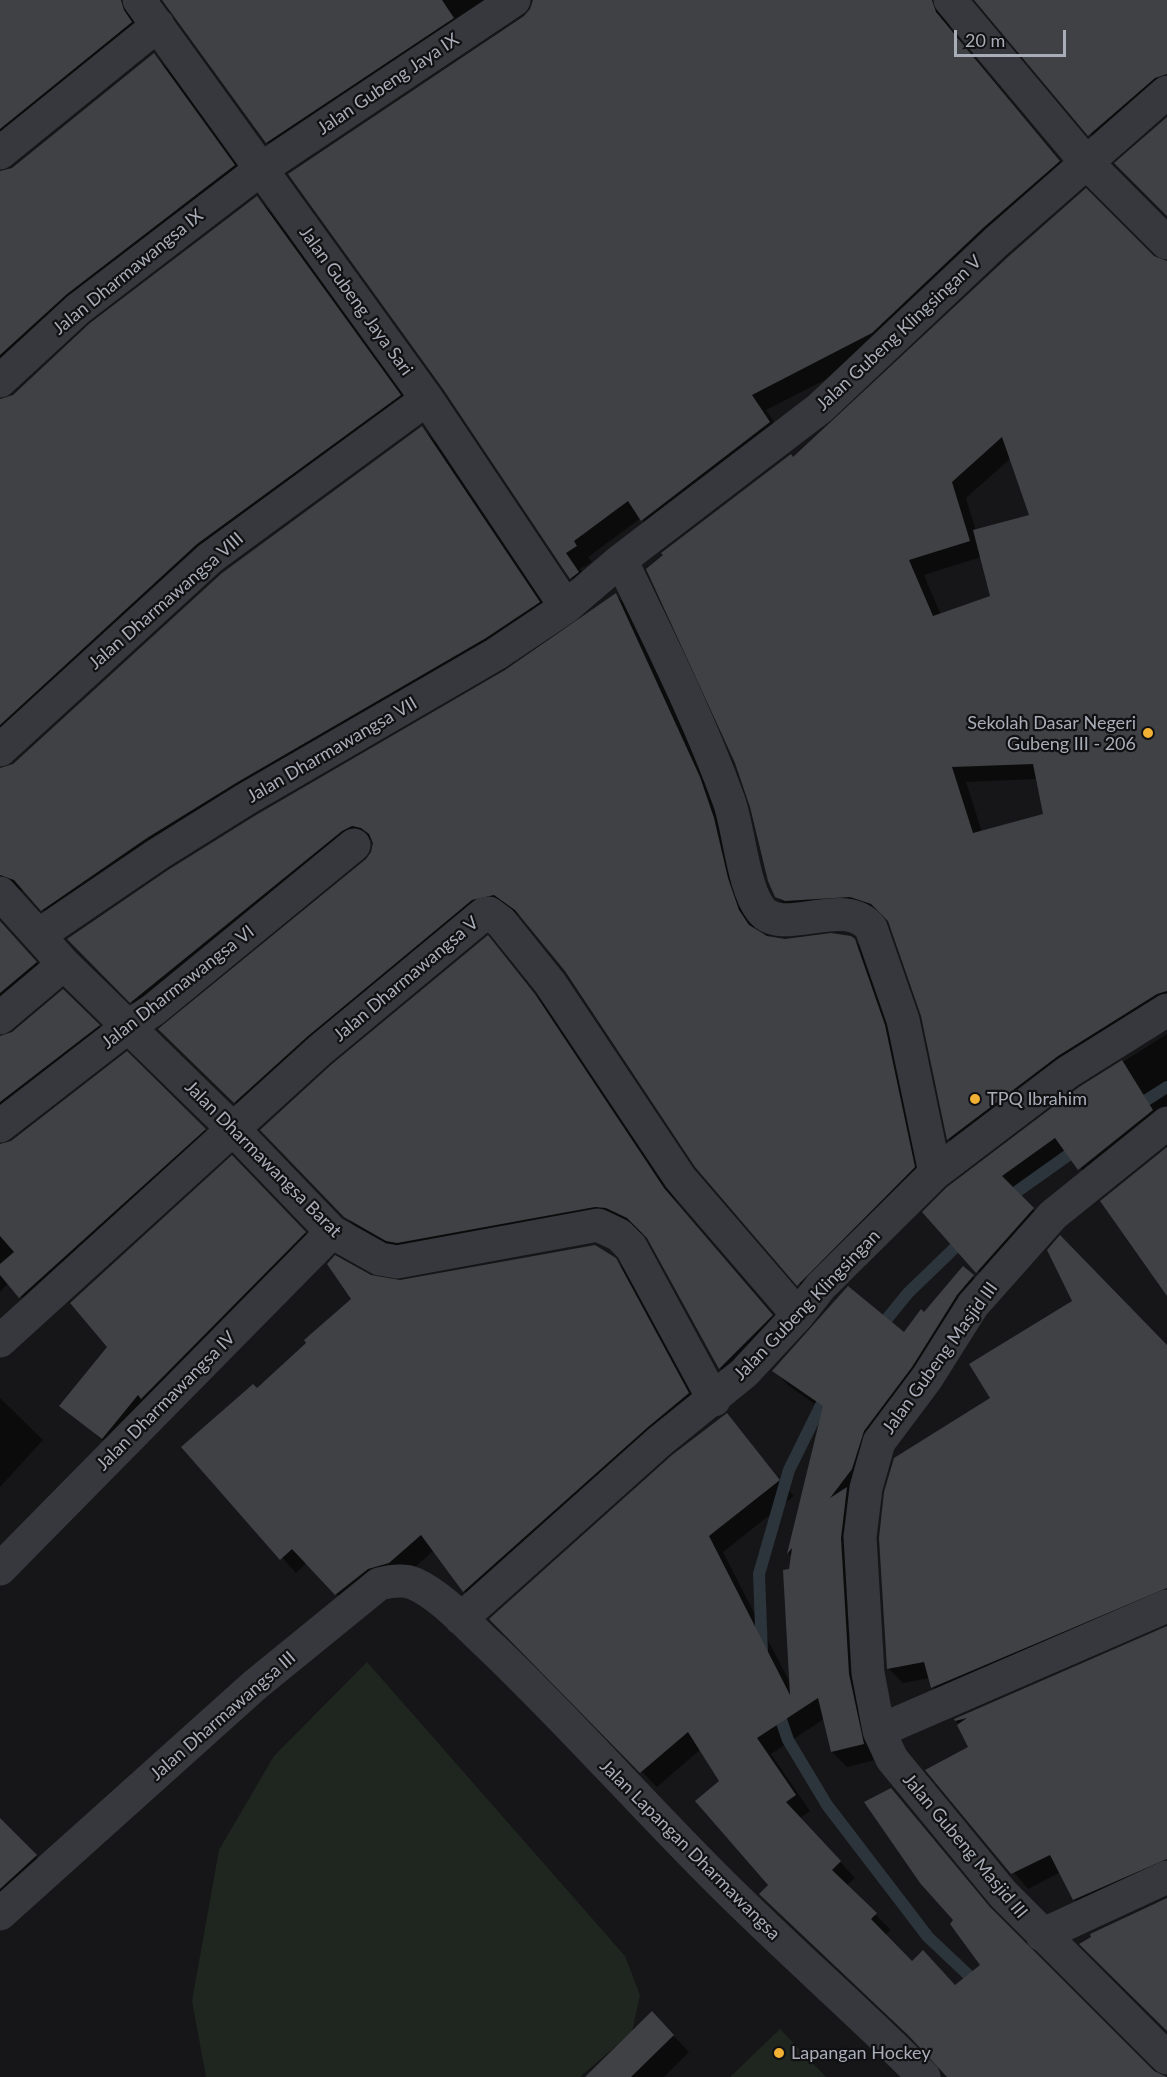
<!DOCTYPE html>
<style>
body{margin:0}
#map{position:relative;width:1167px;height:2077px;overflow:hidden;background:#161618;font-family:Lato,sans-serif}
canvas{display:block}
.scale{position:absolute;left:954px;top:30px;width:112px;height:27px;box-sizing:border-box;border:3px solid #a8adb8;border-top:0;padding-left:8px;font-size:18px;line-height:21px;white-space:nowrap;color:#a8adb8;-webkit-text-stroke:4px #111113;paint-order:stroke}
</style>
<div id="map">
<canvas width="1167" height="2077"></canvas>
<div class="scale">20 m</div>
</div>
<script>
const context = document.querySelector('canvas').getContext('2d');
context.lineJoin = 'round';
function fill(path, color) {
  context.fillStyle = color;
  context.fill(path, 'evenodd');
}
function stroke(path, color, width, dash) {
  context.strokeStyle = color;
  context.lineWidth = width;
  context.lineCap = dash ? 'butt' : 'round';
  context.setLineDash(dash || []);
  context.stroke(path);
}
function label(font, color, halo, rows, align = 'center') {
  context.font = font + ' Lato,sans-serif';
  context.lineWidth = 4.5;
  context.setLineDash([]);
  context.textBaseline = 'middle';
  context.strokeStyle = halo;
  context.fillStyle = color;
  for (const [text, x, y, turn = 0] of rows) {
    context.save();
    context.translate(x, y);
    context.rotate((+turn || 0) * Math.PI / 180);
    context.textAlign = isNaN(turn) ? turn : align;
    if (halo) context.strokeText(text, 0, 0);
    context.fillText(text, 0, 0);
    context.restore();
  }
}
fill(new Path2D(`
 M367,1662L625,1956L640,1995L632,2032L580,2077H206L192,2001L219,1850L274,1756Z
 M780,2029L826,2077H730Z`), '#1e261f');
fill(new Path2D(`
 M0,0H144L146,38L0,159Z
 M164,0H518L282,158L267,142Z
 M534,0H955L947,20L951,29L1074,177L888,348L766,410L785,438L657,535L641,518L588,557L592,562L580,569L593,588L586,593L571,578L444,388L525,17L532,9Z
 M976,0H1167V96L1105,150Z
 M154,55L169,70L249,181L0,387V173L13,169Z
 M257,198L272,213L415,411L213,559L0,756V401L14,396Z
 M1153,258L1167,263V1013L964,1154L949,1139L923,1016L888,919L867,912H792L776,896L793,458ZM1011,458L1031,516L976,531L966,498ZM981,557L992,597L941,615L924,575ZM1037,779L1044,815L982,832L966,782Z
 M422,428L437,443L554,618L58,925L23,890H12L0,898V770L14,765Z
 M616,595L629,608L724,822L745,908L756,931L780,940H854L868,954L898,1040L927,1181L812,1298L696,1166L566,970L524,919L508,907L248,1115L160,1029L367,861L373,853V840L365,839L145,1015L69,939L506,671Z
 M0,921L51,978L0,1024Z
 M488,937L550,1011L679,1205L787,1330L735,1383L720,1368L649,1238L622,1222L413,1257L360,1232L345,1216Z
 M63,991L114,1041L0,1131V1038L12,1034Z
 M1167,1034V1126L1095,1185L1069,1154L1016,1192L1048,1225L993,1287L924,1212L1080,1089Z
 M127,1053L220,1145L36,1312L8,1283L0,1292V1146L12,1142Z
 M246,1171L319,1247L117,1452L61,1406Z
 M615,1259L630,1275L702,1408L478,1606L464,1591L434,1550L404,1577L351,1609L306,1563L296,1573L183,1447L257,1390L353,1299L371,1277L400,1282Z
 M963,1268L989,1292L867,1484L879,1759L847,1767L832,1752L824,1719L771,1754L810,1811L800,1818L855,1878L846,1886L891,1930L885,1935L912,1963L956,1987L982,1966L955,1921L891,1790L1005,1925L1153,2072L1161,2077H949L770,1885L721,1781L701,1749L657,1787L491,1619L727,1415L794,1496L723,1552L791,1685L792,1557L789,1553L823,1410L789,1386L774,1370L904,1334L925,1314Z
 M1167,1347V1607L948,1702L933,1687L930,1678L903,1683L888,1668Z
 M0,1398L43,1440L0,1487Z
 M1167,1628V1879L1090,1915L1074,1899L1061,1872L1028,1889L928,1770L970,1748L956,1720Z
 M0,1819L55,1876L0,1927Z
 M652,2013L689,2052L664,2077H587Z`), '#0007');
stroke(new Path2D(`
 M1134,1108L1167,1087
 M1005,1200L1081,1146
 M877,1331L908,1293L966,1237
 M762,1654L759,1574L789,1470L828,1391
 M777,1708L788,1740L827,1805L928,1937L979,1985`), '#2c353c', 12);
fill(new Path2D(`
 M0,0H121L124,10L132,22L0,129Z
 M162,0H442L454,18L266,143Z
 M533,0H932L936,12L1060,161L983,228L872,333L752,395L770,422L641,521L628,501L574,541L577,546L566,553L579,572L570,579L443,389L288,174L524,16L530,9Z
 M974,0H1167V74L1155,78L1088,136Z
 M154,53L235,165L67,294L0,355V171L12,168Z
 M1167,117V216L1114,163Z
 M1086,188L1154,256L1167,261V991L1157,994L1058,1056L947,1140L921,1016L888,921L871,904L850,897L785,901L775,897L768,881L750,807L735,763L646,569L663,555L661,553L791,454L793,457L1009,256ZM1002,437L1029,515L973,530L990,596L933,616L909,560L970,541L952,482ZM1033,764L1043,814L973,833L952,767Z
 M257,196L401,395L197,544L0,725V399L13,395L90,323Z
 M422,426L540,602L486,638L236,783L147,838L41,911L14,880L0,875V768L13,764L222,573Z
 M616,593L700,777L714,818L728,878L739,910L749,925L767,936L785,939L831,933L851,936L855,939L885,1025L915,1167L797,1286L695,1167L565,971L515,910L494,895L472,900L308,1036L234,1103L158,1029L366,859L371,852L373,843L369,834L361,828L352,826L342,831L130,1003L67,939L168,870L256,815L505,670Z
 M0,921L37,962L0,993Z
 M488,935L535,994L664,1188L773,1315L719,1369L647,1238L627,1218L606,1208L595,1207L397,1243L386,1241L344,1217L260,1130L332,1064Z
 M63,989L100,1025L0,1102V1036L12,1032Z
 M127,1051L206,1129L19,1298L0,1275V1264L14,1252L0,1236V1144L11,1141Z
 M1122,1060L1153,1110L1078,1170L1055,1138L1002,1176L1034,1208L976,1273L922,1212L947,1187L1079,1087Z
 M1167,1147V1296L1100,1201Z
 M232,1155L306,1232L141,1399L138,1395L102,1439L59,1406L107,1347L70,1303Z
 M1060,1235L1167,1345V1588L931,1688L924,1662L887,1669L879,1538L884,1492L894,1458L990,1398L969,1364L1072,1301L1047,1250Z
 M595,1245L616,1258L689,1393L648,1427L463,1592L421,1535L389,1563L368,1569L335,1595L292,1549L280,1560L181,1447L253,1384L257,1388L306,1343L304,1340L351,1299L327,1264L335,1255L371,1275L400,1280Z
 M963,1266L974,1275L957,1295L912,1367L864,1431L852,1469L830,1498L847,1487L841,1538L849,1674L864,1744L831,1752L818,1698L757,1738L796,1795L786,1802L841,1861L832,1870L877,1913L871,1919L912,1961L923,1950L955,1985L980,1965L950,1924L953,1920L920,1883L864,1802L891,1788L990,1907L1154,2071L1167,2077H947L909,2036L759,1894L768,1885L695,1801L719,1781L688,1732L640,1773L489,1619L672,1455L727,1413L780,1480L709,1536L790,1695L783,1570L789,1569L792,1548L787,1554L823,1406L772,1371L848,1286L904,1332L921,1309L924,1312Z
 M1167,1626V1859L1073,1900L1050,1855L1011,1874L925,1770L968,1747L957,1725L967,1718L955,1721L954,1719Z
 M0,1818L37,1855L0,1889Z
 M1167,1898V2031L1079,1944L1091,1937L1090,1934Z
 M652,2011L674,2035L631,2077H585Z`), '#404145');
stroke(new Path2D(`
 M139,0L427,399L566,607
 M950,0L1085,161L1167,243
 M0,153L158,25
 M0,381L78,309L261,169L514,0
 M621,560C659,639 699,718 729,801C739,829 743,888 761,910C783,938 844,894 871,928L903,1020L935,1173
 M0,750L210,558L427,399
 M0,893L64,964L232,1128L332,1232L380,1259L397,1262L598,1225L619,1235L631,1247L714,1400
 M39,935L158,854L246,799L496,654L566,607L621,560L820,408L996,242L1167,92
 M0,1018L64,964
 M1167,1123L1053,1215L973,1305L927,1378L879,1442L866,1488L860,1537L868,1673L879,1731L892,1759L1003,1894L1167,2058
 M0,1126L129,1026L153,1010L354,845
 M0,1341L320,1050L484,914L489,913L501,922L550,983L680,1178L798,1315
 M0,1569L332,1232
 M461,1619L660,1441L744,1373L798,1315L821,1286L935,1173L1068,1072L1167,1010
 M879,1731L1167,1606
 M0,1914L255,1685L379,1584C391,1581 404,1579 415,1584C442,1596 470,1628 492,1648C564,1717 631,1792 701,1863C773,1937 851,2004 924,2077
 M1042,1935L1167,1877`), '#37383d', 33);
for (const [x, y, r, color] of [
 [1148,733,6,"#f2b134"],
 [975,1099,6,"#f2b134"],
 [779,2053,6,"#f2b134"]
]) {
  const dot = new Path2D();
  dot.arc(x, y, r, 0, 2 * Math.PI);
  context.fillStyle = color;
  context.fill(dot);
  stroke(dot, '#111113', 2);
}
label('18px', '#a8adb8', '#111113', [
 ["Jalan Gubeng Jaya IX",388,84,-34],
 ["Jalan Dharmawangsa IX",128,272,-39],
 ["Jalan Gubeng Jaya Sari",356,301,54],
 ["Jalan Gubeng Klingsingan V",899,333,-43],
 ["Jalan Dharmawangsa VIII",166,601,-41],
 ["Jalan Dharmawangsa VII",332,750,-30],
 ["Jalan Dharmawangsa V",406,979,-40],
 ["Jalan Dharmawangsa VI",178,987,-38],
 ["Jalan Dharmawangsa Barat",263,1159,45],
 ["Jalan Gubeng Klingsingan",807,1305,-46],
 ["Jalan Gubeng Masjid III",940,1358,-54],
 ["Jalan Dharmawangsa IV",166,1401,-45],
 ["Jalan Dharmawangsa III",223,1716,-41],
 ["Jalan Gubeng Masjid III",965,1846,50],
 ["Jalan Lapangan Dharmawangsa",690,1850,45]
]);
label('18px', '#a8adb8', '#111113', [
 ["Sekolah Dasar Negeri",1136,723,"right"],
 ["Gubeng III - 206",1136,744,"right"],
 ["TPQ Ibrahim",987,1099],
 ["Lapangan Hockey",791,2053]
], 'left');
</script>
